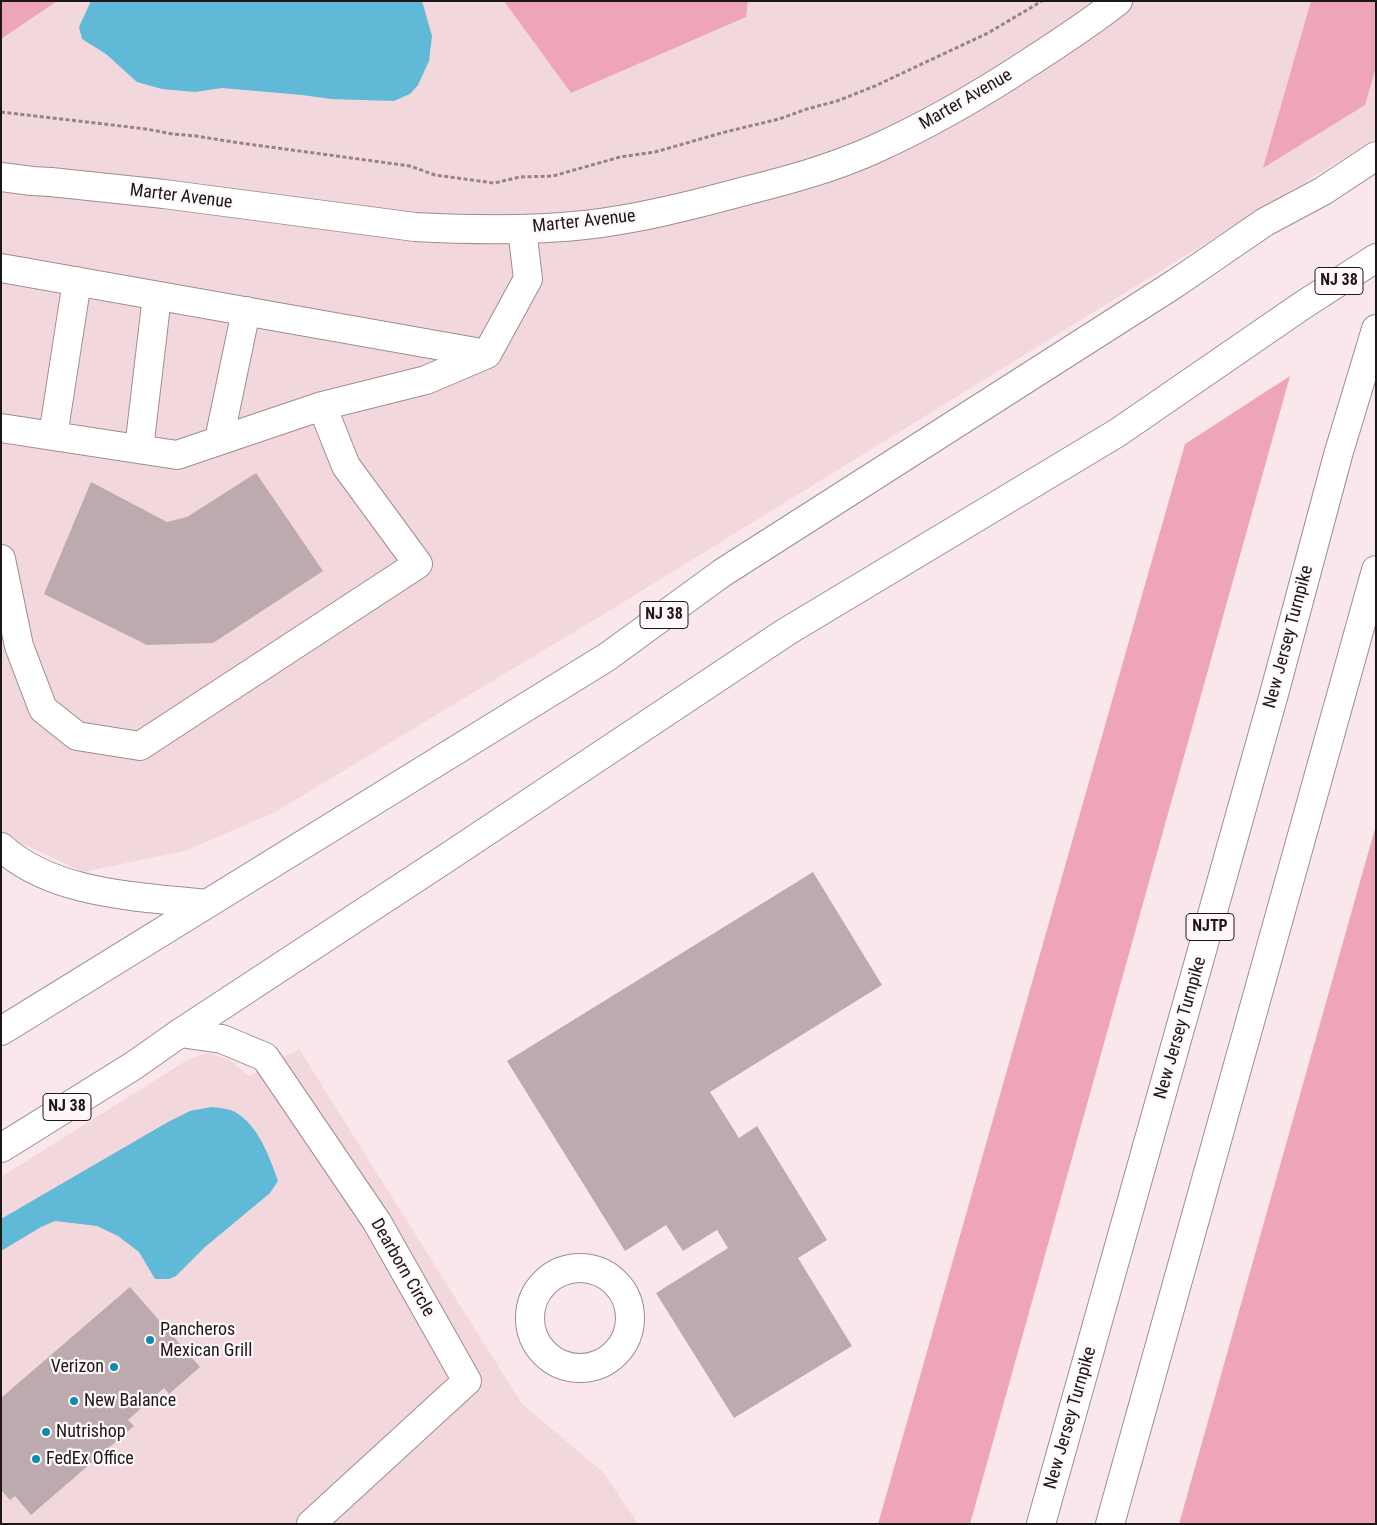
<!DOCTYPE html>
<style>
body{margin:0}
#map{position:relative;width:1377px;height:1525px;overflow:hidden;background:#fae7eb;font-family:"Roboto Condensed",sans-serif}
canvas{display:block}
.frame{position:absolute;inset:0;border:2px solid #1d1718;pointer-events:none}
</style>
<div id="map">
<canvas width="1377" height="1525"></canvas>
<div class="frame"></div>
</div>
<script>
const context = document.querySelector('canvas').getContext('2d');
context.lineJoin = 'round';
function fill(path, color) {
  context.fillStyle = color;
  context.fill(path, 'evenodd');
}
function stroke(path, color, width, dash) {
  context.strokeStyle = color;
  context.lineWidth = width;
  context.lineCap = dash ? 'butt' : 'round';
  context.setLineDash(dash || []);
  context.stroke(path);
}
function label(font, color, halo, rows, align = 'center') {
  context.font = font + ' "Roboto Condensed",sans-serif';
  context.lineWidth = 4.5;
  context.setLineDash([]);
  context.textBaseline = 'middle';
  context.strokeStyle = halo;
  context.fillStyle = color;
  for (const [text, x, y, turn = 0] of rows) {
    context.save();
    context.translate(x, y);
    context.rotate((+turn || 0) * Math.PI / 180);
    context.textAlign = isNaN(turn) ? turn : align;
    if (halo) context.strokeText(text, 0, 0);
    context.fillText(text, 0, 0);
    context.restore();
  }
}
fill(new Path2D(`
 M1,1H1376V138L604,614L275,812L185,851L83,872L28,846L1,837Z
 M299,1049L522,1404L604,1473L638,1524H1V1177L189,1059L208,1053L230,1060L249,1076Z`), '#f2d7dd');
fill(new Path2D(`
 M1,1H57L1,39Z
 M504,1H748L746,17L571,93Z
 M1311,1H1376V67L1365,105L1263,168Z
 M1290,376L970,1524H878L1185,444Z
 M1376,825V1524H1179Z`), '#eea5b7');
fill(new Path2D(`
 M91,1H422L432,36L429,61L418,85L410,94L394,101L331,99L302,95L222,88L195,92L162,89L137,82L106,54L82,39L79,27Z
 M211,1107C222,1108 233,1109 241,1116C259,1129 271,1160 278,1181L270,1193L205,1247L176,1276L169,1279H155L139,1252L118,1236L97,1226L55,1221L41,1227L1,1251V1219L168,1122L190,1111Z`), '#5fb9d7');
fill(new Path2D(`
 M256,473L323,571L213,643L147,645L44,594L91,482L167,522L187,517Z
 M813,872L882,985L710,1092L739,1138L757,1126L827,1240L798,1258L852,1346L734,1418L656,1293L728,1248L717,1230L683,1251L666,1225L625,1251L507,1061Z
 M130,1287L200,1367L169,1394L164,1388L128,1420L134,1426L31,1515L15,1496L10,1500L1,1490V1398Z`), '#bcaaae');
const minor = new Path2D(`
 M1,177L32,181L51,182L164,194L415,227C472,230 529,231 585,225C639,219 693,205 745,191C789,180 833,168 875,149C928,125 978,96 1027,64C1058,44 1089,24 1118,1
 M1,268L487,354
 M1,428L177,455L322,406L426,380L487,354L528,279L522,229
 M53,436L77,281
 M219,440L246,311
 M139,449L157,296
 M1,559L19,646L43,709L77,736L140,746L418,564L346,466L322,406
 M1,847C54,895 137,896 205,904
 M180,1033L222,1039L265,1057L377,1222L467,1381L311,1524
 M530 1318a50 50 0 1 1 100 0a50 50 0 1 1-100 0Z`);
const highway = new Path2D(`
 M1,1031L607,657L722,573L1176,283L1265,222L1323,191L1376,156
 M1,1148L133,1066L180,1033L454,853L786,632L1117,433L1303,305L1376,258
 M1041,1524L1274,694L1338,455L1376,329
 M1110,1524L1376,570`);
stroke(minor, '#9e8d91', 30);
stroke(highway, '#9e8d91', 30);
stroke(new Path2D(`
 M1,112L146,129L173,134L196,136L233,142L410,166L435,175L494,183L520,177L553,176L620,157L655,152L725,132L779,119L807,109L837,101L875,86L988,33L1042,1`), '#928588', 3, [4, 2.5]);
stroke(minor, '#fff', 28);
stroke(highway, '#fff', 28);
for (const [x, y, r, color] of [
 [150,1340,5,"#0c8cac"],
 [114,1367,5,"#0c8cac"],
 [74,1401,5,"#0c8cac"],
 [46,1432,5,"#0c8cac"],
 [36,1459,5,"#0c8cac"]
]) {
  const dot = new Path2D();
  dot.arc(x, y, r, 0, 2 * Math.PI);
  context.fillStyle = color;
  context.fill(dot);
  stroke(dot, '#fff7f9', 2);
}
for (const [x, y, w] of [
 [1339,281,48],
 [664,615,48],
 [1210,927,48],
 [67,1107,48]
]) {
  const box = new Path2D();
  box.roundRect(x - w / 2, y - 13.5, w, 27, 4);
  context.fillStyle = '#fff7f9';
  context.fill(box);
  stroke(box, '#1d1718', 1);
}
label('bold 16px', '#1d1718', null, [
 ["NJ 38",1339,281],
 ["NJ 38",664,615],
 ["NJTP",1210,927],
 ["NJ 38",67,1107]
]);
label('18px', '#1d1718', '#fff7f9', [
 ["Marter Avenue",966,100,-30],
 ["Marter Avenue",181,197,7],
 ["Marter Avenue",584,222,-6],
 ["New Jersey Turnpike",1289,637,-75],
 ["New Jersey Turnpike",1181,1028,-74],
 ["Dearborn Circle",402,1268,60],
 ["New Jersey Turnpike",1071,1418,-74]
]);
label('18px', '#1d1718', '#fff7f9', [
 ["Pancheros",160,1330],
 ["Mexican Grill",160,1351],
 ["Verizon",104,1367,"right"],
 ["New Balance",84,1401],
 ["Nutrishop",56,1432],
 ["FedEx Office",46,1459]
], 'left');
</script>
